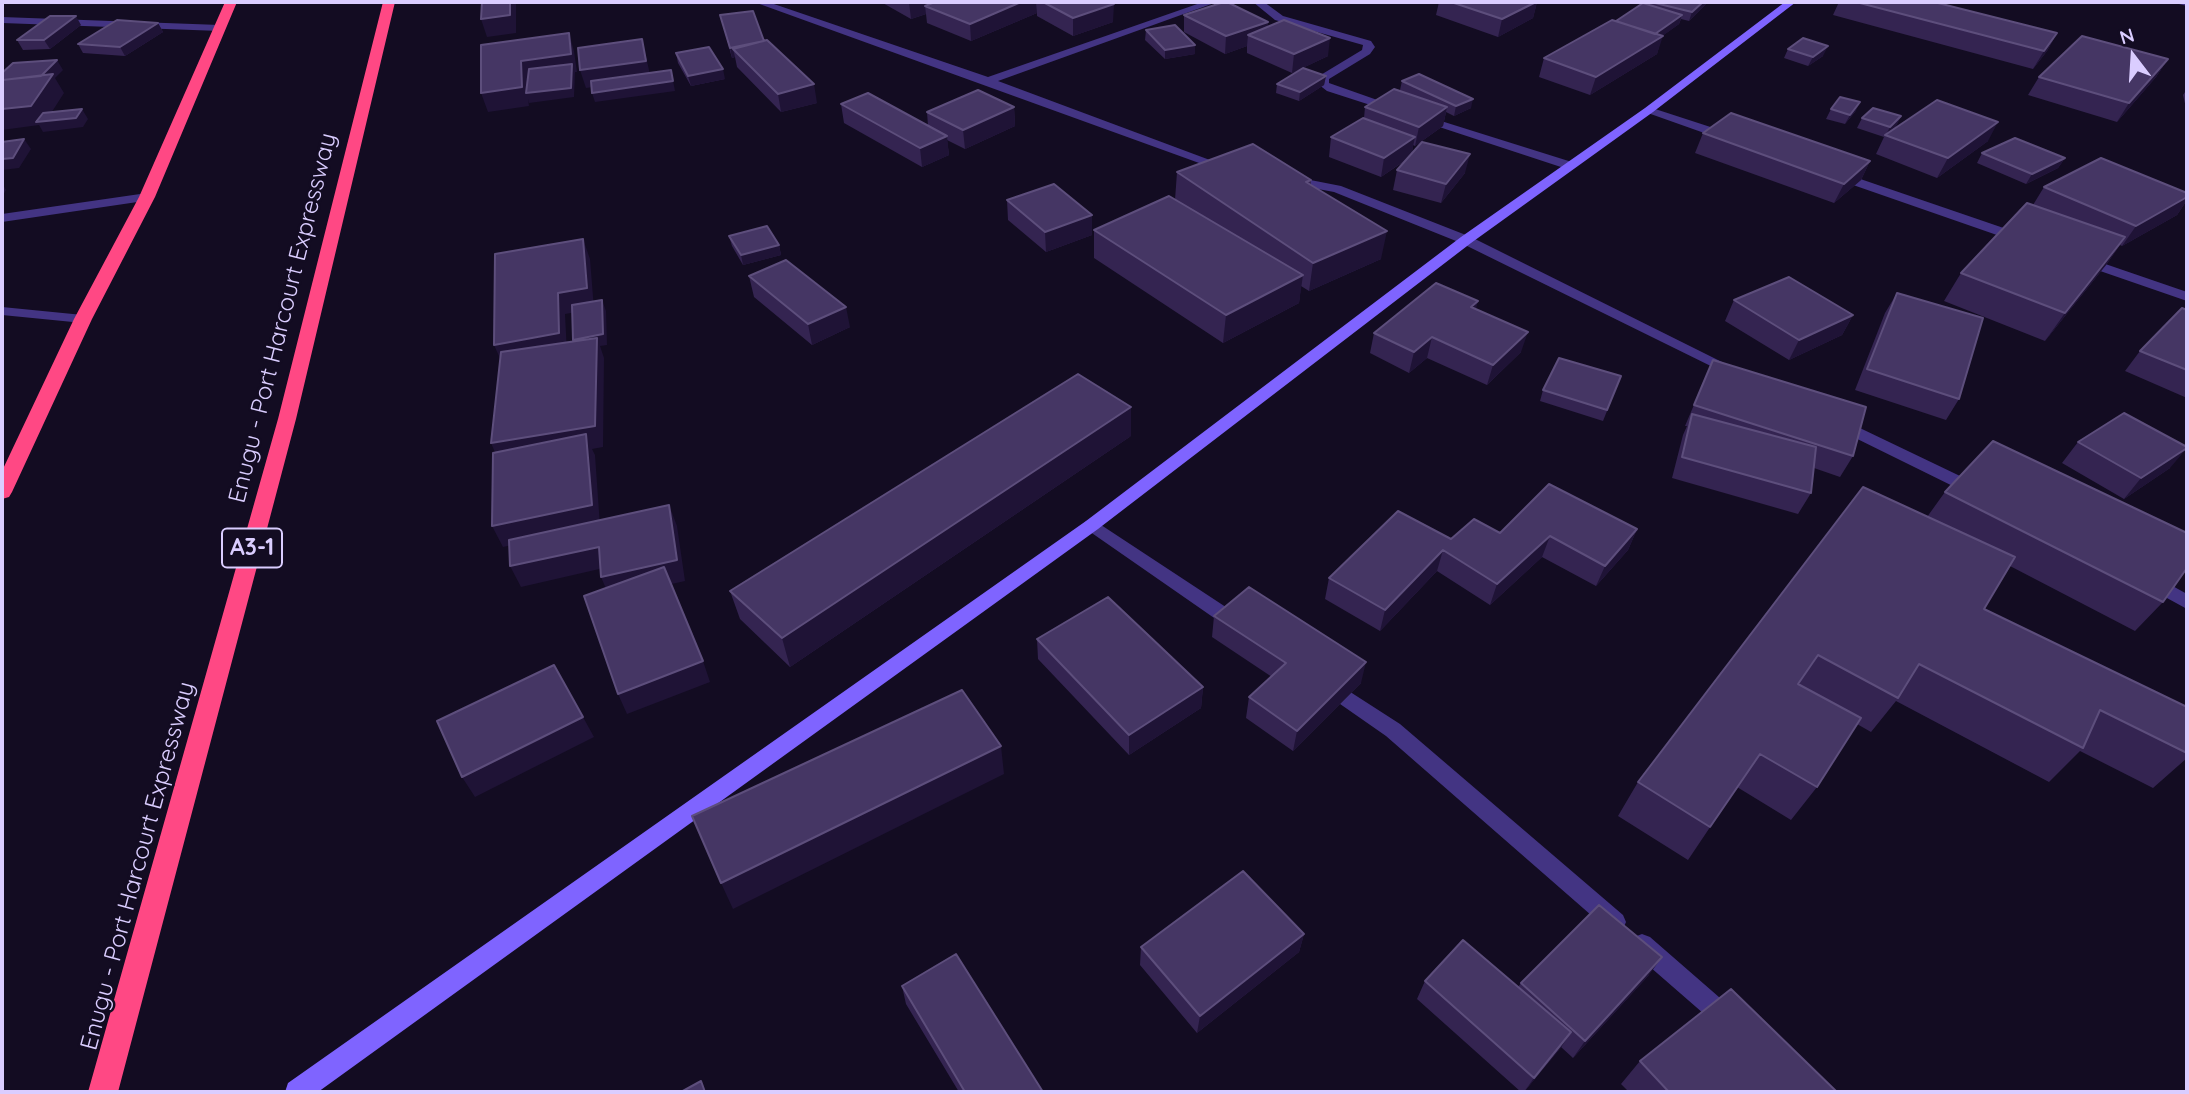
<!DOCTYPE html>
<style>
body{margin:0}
#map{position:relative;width:2189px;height:1094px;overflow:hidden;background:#130c22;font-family:Quicksand,sans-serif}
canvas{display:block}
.frame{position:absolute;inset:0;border:4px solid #dacdff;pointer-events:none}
.north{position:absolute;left:2098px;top:21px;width:70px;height:70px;-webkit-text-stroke:5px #130c22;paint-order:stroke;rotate:343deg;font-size:19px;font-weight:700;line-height:28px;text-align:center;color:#dacdff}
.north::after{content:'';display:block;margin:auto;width:24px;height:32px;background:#dacdff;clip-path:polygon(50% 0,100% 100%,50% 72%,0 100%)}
</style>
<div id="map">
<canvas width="2189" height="1094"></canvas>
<div class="frame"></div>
<div class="north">N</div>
</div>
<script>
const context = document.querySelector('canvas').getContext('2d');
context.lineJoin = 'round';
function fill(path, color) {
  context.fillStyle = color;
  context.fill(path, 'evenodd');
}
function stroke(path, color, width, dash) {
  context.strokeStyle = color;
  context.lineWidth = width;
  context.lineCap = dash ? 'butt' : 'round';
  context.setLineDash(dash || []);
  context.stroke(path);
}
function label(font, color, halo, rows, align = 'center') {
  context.font = font + ' Quicksand,sans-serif';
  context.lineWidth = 5;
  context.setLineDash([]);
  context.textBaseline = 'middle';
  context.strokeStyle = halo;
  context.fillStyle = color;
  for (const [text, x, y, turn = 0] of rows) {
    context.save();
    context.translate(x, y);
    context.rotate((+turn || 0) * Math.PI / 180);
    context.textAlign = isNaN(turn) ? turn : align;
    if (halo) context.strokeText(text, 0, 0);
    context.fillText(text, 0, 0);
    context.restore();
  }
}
fill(new Path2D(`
 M754,2H768L988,77L1203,2H1217L998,81L1234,169L1224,172Z
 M1253,2H1264L1283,16L1371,41L1375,47L1370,54L1329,79V83L1400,108V112H1392L1327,91L1318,84L1319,76L1362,50L1363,45L1275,20Z
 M2178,2H2187V6L2179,4Z
 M2,17L220,25L225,28L220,31L2,23Z
 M1649,107L1732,134L1734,137L1724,140L1645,112L1643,110Z
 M1422,115L1575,163L1577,166L1567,169L1418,120L1416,118Z
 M1837,171L2027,236L2029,239L2022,243L2017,242L1833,178L1831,175Z
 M1290,176L1341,186L1471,237L1740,371L1737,374H1727L1461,243L1334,192L1286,183V177Z
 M147,193L151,194V200L2,222V214Z
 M2082,256L2187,292V301L2077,263L2075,260Z
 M2,307L83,315L90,319L83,323L2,315Z
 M1839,418L1983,487L1985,491L1977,497L1971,495L1833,427L1831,423L1833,419Z
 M1092,519L1244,619L1246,624L1244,629H1230L1086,529L1083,525L1086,521Z
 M2151,574L2187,594V609L2145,586L2142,581L2145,576Z
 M1327,677L1400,724L1623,915L1626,922L1623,929L1615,933L1607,929L1386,736L1320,690L1317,685L1320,680Z
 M1642,934L1650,937L1735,1011L1739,1019L1735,1027L1727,1031L1719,1027L1634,953L1630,945L1634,937Z`), '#433483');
fill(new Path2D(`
 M1785,2H1796L1653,112L1471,243L1098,529L318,1092H285L288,1083L1086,521L1461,237L1645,108Z`), '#7f64ff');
fill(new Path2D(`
 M225,2H237L155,197L92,319L12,492L9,497L2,499V471L74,319L139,197Z
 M383,2H395L296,419L118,1092H88L278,419Z`), '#ff4884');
fill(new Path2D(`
 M881,2H1109L1113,22L1073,36L1037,16V13L971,41L927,23L926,14L911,19Z
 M1439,2H1537L1533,18L1498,37L1436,15Z
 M1652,2H1708L1689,21L1681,19L1679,24L1662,36L1657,54L1590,95L1539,77L1544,58L1616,21L1650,5Z
 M1839,2H1934L2057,33L2047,51L2033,69L1833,15Z
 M720,15L764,41L817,103L781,112L737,67L735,57L732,58Z
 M1184,15L1268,22L1267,27L1328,56L1292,73L1247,53V46L1225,54L1184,32Z
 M158,23L163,32L125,56L83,53L78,44Z
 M81,25L50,49L23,50L17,40Z
 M1146,30L1195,54L1165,59L1145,40Z
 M1788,49L1823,56L1808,66L1784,58Z
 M676,53L725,79L691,86L678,63Z
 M2168,59L2156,77L2117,122L2028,95L2039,77Z
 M1326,76L1324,85L1299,101L1276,93L1277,84Z
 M1402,81L1471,108L1454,116L1446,112L1443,126L1415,146L1413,145L1412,153L1465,173L1441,203L1393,190L1397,170L1406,160L1381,177L1329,157L1331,137L1364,118L1365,107L1400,90Z
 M2187,89V112L2183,95Z
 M1860,102L1855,112L1845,124L1826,119L1831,109Z
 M841,104L928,126L927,112L1014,107L1015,126L965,149L947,140L949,155L922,167L844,123Z
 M1901,116L1896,126L1893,130L1988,141L1937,178L1876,154L1884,137L1857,128L1862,118Z
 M1703,133L1870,161L1861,180L1834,203L1695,153Z
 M1982,153L2065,158L2058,168L2026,184L1977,163Z
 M1177,172L1311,180V185L1381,259L1309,291L1301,286L1299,303L1223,343L1094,258V230L1175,200Z
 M2044,187L2187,193V200L2177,215L2122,246L2120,245L2106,265L2045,341L1944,301L1961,273L2033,205Z
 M1007,200L1092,215V235L1046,252L1008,220Z
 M729,236L779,245L781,255L743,265L732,246Z
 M749,276L850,327L812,345L754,297Z
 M1897,293L1959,399L1946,420L1855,390L1885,313Z
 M1734,300L1853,315L1842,335L1789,360L1725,321Z
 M1476,309L1521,352L1487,385L1427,358L1409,373L1370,353L1374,333Z
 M2187,310V398L2125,371L2140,351Z
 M1713,360L1853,456L1840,477L1814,468L1811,493L1798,514L1672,478L1683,435L1687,426H1685Z
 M1621,376L1603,421L1540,401L1543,390Z
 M1131,436L790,667L740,619L730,591Z
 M2078,442L2170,468L2124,499L2062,463Z
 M1945,492L2163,602L2135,631L2010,566L1984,609L2187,707V758L2153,788L2080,751L2049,782L1896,701L1871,732L1857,724L1817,787L1791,820L1737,787L1688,860L1618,816L1638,782L1927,517Z
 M1637,529L1628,550L1596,586L1542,557L1490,605L1437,571L1380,631L1325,599L1329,578L1451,539L1500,533Z
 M1214,616L1361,683L1293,751L1246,718L1249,697L1272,677L1212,637Z
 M1037,639L1203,687L1201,708L1129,755L1038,659Z
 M1304,934L1299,952L1197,1033L1140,965L1141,947Z
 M1649,975L1573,1058L1561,1047L1524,1092H1521L1417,999L1425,981L1518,987L1521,983Z
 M902,986L1043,1092H959L906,1004Z
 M1640,1061L1837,1092H1629L1621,1084Z`), '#342451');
fill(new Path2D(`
 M510,2H516V33L487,37L481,19Z
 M909,2H963L925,6L926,14L911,19Z
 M1021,2H1036L1037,13L971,41L970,24Z
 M1536,2H1537L1533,18L1498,37L1502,19Z
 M1703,2H1708L1689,21L1692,12Z
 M1114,4L1113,22L1073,36V18Z
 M1682,15L1679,24L1657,40L1663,36L1657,54L1590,95L1596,77Z
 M76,16L81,25L50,49L44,40Z
 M1268,22L1266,40L1248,35L1247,46L1225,54L1226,36Z
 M158,23L163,32L125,56L120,47Z
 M569,33L574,51L577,72H575L574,97L529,103L528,99L529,106L488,112L481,93L521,61ZM572,73L528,93L527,79Z
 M2057,33L2047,51L2033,69L2044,51Z
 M1330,38L1328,56L1292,73L1294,54Z
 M642,39L651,79L586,88L580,70Z
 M765,43L733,49L735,57L732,58L730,48Z
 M1195,45V54L1165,59V50Z
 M1828,46L1823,56L1808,66L1813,57Z
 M2168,59L2156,77L2117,122L2129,103Z
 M57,60L63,70L55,78L64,93L46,121L82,109L88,119L83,127L43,132L39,125L2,130V109L39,77Z
 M723,69L725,79L691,86L688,76Z
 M671,70L675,91L595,102L592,93Z
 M1326,76L1324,85L1299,101L1300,92Z
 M814,84L817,103L781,112L778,94Z
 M1473,99L1471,108L1454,116L1456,106Z
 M1860,102L1855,112L1845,124L1850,115Z
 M1014,107L1015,126L965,149L963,130Z
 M1447,107L1443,126L1415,146L1419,127Z
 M1901,116L1896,126L1886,135L1890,127Z
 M1998,122L1988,141L1937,178L1948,158Z
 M947,136L949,155L922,167L920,148Z
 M1415,137L1411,156L1381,177L1384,158Z
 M24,139L31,149L19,168L2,170V159Z
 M1470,154L1465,173L1441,203L1446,184Z
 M2065,158L2058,168L2026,184L2032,174Z
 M1870,161L1861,180L1834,203L1844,184Z
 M2,183L6,190L2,197Z
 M2187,197V200L2177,215L2122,246L2136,226Z
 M1092,215V235L1046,252L1045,232Z
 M1387,231L1381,259L1309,291L1313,263Z
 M2125,237L2106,265L2045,341L2065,313Z
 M583,239L590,259L594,309L565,314L567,353L503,365L494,345L558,293Z
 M779,245L781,255L743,265L741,255Z
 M1303,275L1299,303L1223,343L1226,315Z
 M602,300L606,311L607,345L600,346L604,358L603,447L592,449L595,455L600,526L503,547L492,526L500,464L491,443L577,350L573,340Z
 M1478,301L1473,321L1471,307Z
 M846,307L850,327L812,345L808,324Z
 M1853,315L1842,335L1789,360L1799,340Z
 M1528,332L1521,352L1487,385L1493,365Z
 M1432,337L1427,358L1409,373L1414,352Z
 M1131,407V436L790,667L782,638Z
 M2187,448L2170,468L2124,499L2141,478Z
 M669,505L677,526L685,581L610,598L601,577Z
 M1637,529L1628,550L1596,586L1605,566Z
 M1550,536L1542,557L1490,605L1497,584Z
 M599,547L608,567L521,587L510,566Z
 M1443,550L1437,571L1380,631L1385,610Z
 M703,661L710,682L627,714L618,694Z
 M1366,662L1361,683L1293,751L1297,731Z
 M1203,687L1201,708L1129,755V735Z
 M583,717L594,737L475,797L462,777Z
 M1001,746L1004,774L733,909L721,883Z
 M1304,934L1299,952L1197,1033L1200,1016Z
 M1662,957L1649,975L1573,1058L1585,1041Z
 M1571,1032L1560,1049L1524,1092L1534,1078Z`), '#1f1336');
const building = new Path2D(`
 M482,2H510V15L481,19Z
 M935,2H1021L970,24L925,6Z
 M1043,2H1109L1114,4L1073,18Z
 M1224,2H1227L1268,22L1226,36L1184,15Z
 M1451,2H1536L1502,19Z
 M1651,2H1703L1692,12Z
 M1856,2H1934L2057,33L2044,51Z
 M1643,3L1682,15L1655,34L1616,21Z
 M753,11L764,41L730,48L720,15Z
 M50,16H76L44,40H17Z
 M117,20L158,23L120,47L78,44Z
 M1284,20L1330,38L1294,54L1248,35Z
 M1612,20L1663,36L1596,77L1544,58Z
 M1175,25L1195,45L1165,50L1146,30Z
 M569,33L571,54L521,61L522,87L481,93V45Z
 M2082,36L2168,59L2129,103L2039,77Z
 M1803,38L1828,46L1813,57L1788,49Z
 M642,39L646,61L580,70L578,48Z
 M767,40L814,84L778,94L733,49Z
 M709,47L723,69L688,76L676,53Z
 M57,60L41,76L2,80V73L13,63Z
 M572,64L571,88L526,93L529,69Z
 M1303,68L1326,76L1300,92L1277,84Z
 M671,70L673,81L592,93L591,81Z
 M53,74L31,106L2,109V82L3,80Z
 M1419,74L1473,99L1456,106L1402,81Z
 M1394,89L1447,107L1419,127L1365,107Z
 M978,90L1014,107L963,130L927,112Z
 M868,93L947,136L920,148L841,104Z
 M1840,97L1860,102L1850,115L1831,109Z
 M1937,100L1998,122L1948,158L1885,135Z
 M1873,108L1901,116L1890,127L1862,118Z
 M82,109L76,118L36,122L43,113Z
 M1731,113L1870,161L1844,184L1703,133Z
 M1363,118L1415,137L1384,158L1331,137Z
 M2015,138L2065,158L2032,174L1982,153Z
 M24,139L13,158L2,159V142Z
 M1422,142L1470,154L1446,184L1397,170Z
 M1253,144L1311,180L1306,182L1387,231L1313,263L1177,172Z
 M2101,158L2187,193V197L2136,226L2044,187Z
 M1054,184L1092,215L1045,232L1007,200Z
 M1169,196L1303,275L1226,315L1094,230Z
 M2027,203L2125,237L2065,313L1961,273Z
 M767,226L779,245L741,255L729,236Z
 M583,239L587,288L558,293L559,333L494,345L495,254Z
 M786,260L846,307L808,324L749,276Z
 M1789,277L1853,315L1799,340L1734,300Z
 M1436,283L1478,301L1471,307L1528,332L1493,365L1432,337L1414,352L1374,333Z
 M1897,293L1983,318L1959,399L1867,369Z
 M602,300L603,334L573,340L572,305Z
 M2182,308L2187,310V370L2140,351Z
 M597,338L595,426L491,443L501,352Z
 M1559,358L1621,376L1607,410L1543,390Z
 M1713,360L1866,407L1853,456L1694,405Z
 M1078,374L1131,407L782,638L730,591Z
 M2124,413L2187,447V448L2141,478L2078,442Z
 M1692,414L1816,447L1811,493L1682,457Z
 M586,434L592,505L492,526L493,453Z
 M1993,441L2187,533V568L2163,602L1945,492Z
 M1549,484L1637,529L1605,566L1550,536L1497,584L1443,550L1385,610L1329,578L1398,511L1451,539L1474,519L1500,533Z
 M1863,487L2015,557L1984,609L2187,707V753L2100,710L2083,748L1919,664L1898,698L1818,655L1798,684L1861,718L1817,787L1760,754L1710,827L1638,782Z
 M669,505L677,560L601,577L599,547L510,566L509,540Z
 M664,567L703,661L618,694L584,596Z
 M1249,587L1366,662L1297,731L1249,697L1286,663L1214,616Z
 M1108,597L1203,687L1129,735L1037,639Z
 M554,665L583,717L462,777L437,721Z
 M962,690L1001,746L721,883L692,816Z
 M1243,871L1304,934L1200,1016L1141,947Z
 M1599,905L1662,957L1585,1041L1521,983Z
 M1463,940L1571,1032L1534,1078L1425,981Z
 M956,954L1043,1092H965L902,986Z
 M1731,989L1837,1092H1669L1640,1061Z
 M701,1081L705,1092H681Z`);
fill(building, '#453664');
stroke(building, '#5d4e7c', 2);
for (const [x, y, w] of [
 [252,548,60]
]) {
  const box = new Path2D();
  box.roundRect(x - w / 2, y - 19.5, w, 39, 5);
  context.fillStyle = '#130c22';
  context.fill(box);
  stroke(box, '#dacdff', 2);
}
label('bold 23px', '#dacdff', null, [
 ["A3-1",252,548]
]);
label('24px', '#dacdff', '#130c22', [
 ["Enugu - Port Harcourt Expressway",283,318,-76],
 ["Enugu - Port Harcourt Expressway",138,866,-75]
]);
</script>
